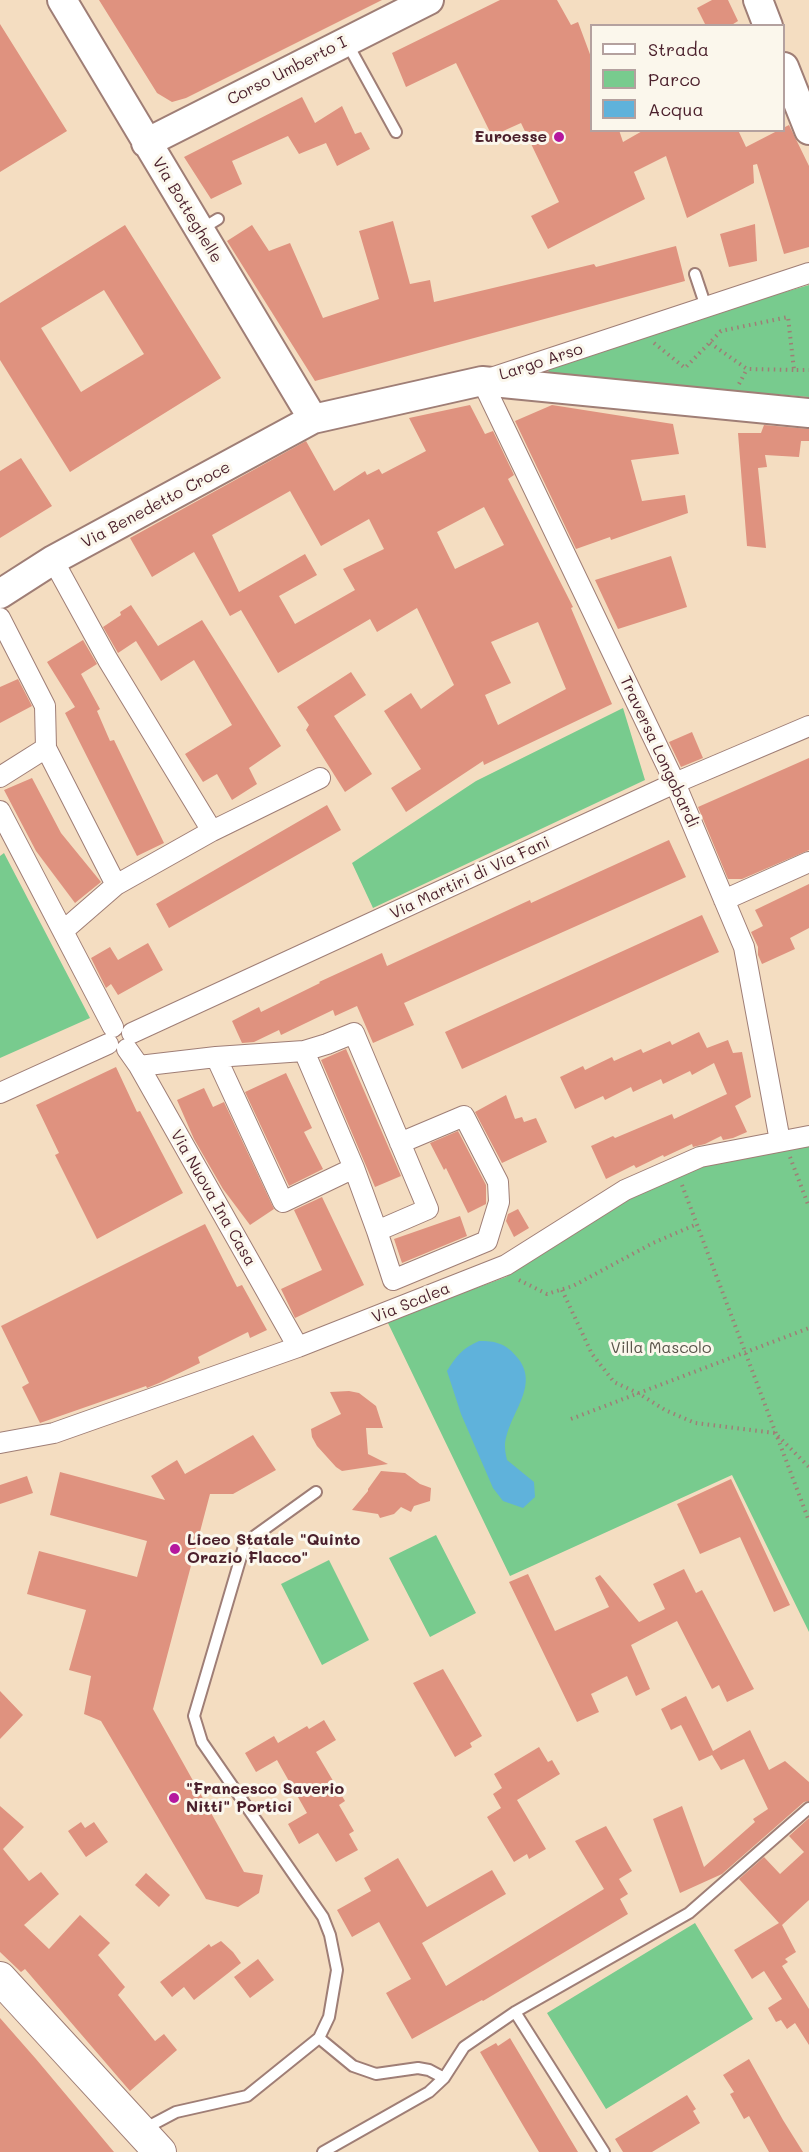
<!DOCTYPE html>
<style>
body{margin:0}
#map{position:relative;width:809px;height:2152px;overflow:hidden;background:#f4ddc1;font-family:Mali,sans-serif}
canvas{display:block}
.legend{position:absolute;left:590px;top:24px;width:195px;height:108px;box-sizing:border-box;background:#fbf7ec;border:2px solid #b4a19f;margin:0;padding:8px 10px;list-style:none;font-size:18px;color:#4a1f2b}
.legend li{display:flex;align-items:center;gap:12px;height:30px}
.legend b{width:30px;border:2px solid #b4a19f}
</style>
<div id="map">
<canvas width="809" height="2152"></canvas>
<ul class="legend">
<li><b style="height:8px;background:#fff"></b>Strada</li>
<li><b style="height:16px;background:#78cb8e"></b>Parco</li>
<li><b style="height:16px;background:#5fb2db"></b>Acqua</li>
</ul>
</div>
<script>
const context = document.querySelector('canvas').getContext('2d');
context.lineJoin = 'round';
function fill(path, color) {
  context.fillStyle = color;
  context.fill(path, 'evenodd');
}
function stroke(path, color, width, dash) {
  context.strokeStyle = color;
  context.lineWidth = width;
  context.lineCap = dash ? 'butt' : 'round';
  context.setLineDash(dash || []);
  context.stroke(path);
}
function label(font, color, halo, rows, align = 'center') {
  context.font = font + ' Mali,sans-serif';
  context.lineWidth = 6;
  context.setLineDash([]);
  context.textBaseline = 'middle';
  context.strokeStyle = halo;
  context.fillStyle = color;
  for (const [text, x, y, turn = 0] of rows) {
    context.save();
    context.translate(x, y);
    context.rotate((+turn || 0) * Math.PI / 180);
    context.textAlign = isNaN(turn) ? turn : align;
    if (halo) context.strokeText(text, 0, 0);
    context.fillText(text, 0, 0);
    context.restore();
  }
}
fill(new Path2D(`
 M809,285V397L627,382L549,374L546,361Z
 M623,708L645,780L373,908L352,863L476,781Z
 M4,853L90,1018L0,1058V856Z
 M809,1144V1632L732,1475L510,1576L387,1321L506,1277L607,1210L674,1175L707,1162Z
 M436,1535L476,1613L430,1637L389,1558Z
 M329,1560L369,1640L322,1665L281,1584Z
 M695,1923L753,2019L606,2109L547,2013Z`), '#78cb8e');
fill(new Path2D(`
 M479,1341C495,1341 505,1343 516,1356C543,1386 506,1415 505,1447C505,1451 506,1456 507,1460L534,1482L535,1497L523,1508L503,1501L493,1488L461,1414L447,1371C456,1356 463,1348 479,1341Z`), '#5fb2db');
fill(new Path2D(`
 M99,0H382L186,98L172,102L157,93Z
 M500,0H557L571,25L578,22L591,57V130H619L623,142L644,130H738L746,147L779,130H783V128L789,125L809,166V247L784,254L757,164L753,165L754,183L687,218L666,156L634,172L645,199L548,249L531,216L559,202L521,123L492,136L456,63L406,87L392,53Z
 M712,0H728L738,21L730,26H706L697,8Z
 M0,24L67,131L0,172Z
 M302,97L315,123L342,106L355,134L361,132L370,149L337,166L326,143L299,154L288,136L232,161L242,184L211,199L184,157Z
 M393,221L410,284L430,280L434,302L594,264L596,267L676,246L685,281L315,381L227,241L252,225L269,251L290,243L323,318L379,299L359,231Z
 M755,224L757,261L729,267L720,234Z
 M125,225L221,378L70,472L0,360V303ZM104,290L144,354L81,392L41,328Z
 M470,405L485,434L493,431L514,475L508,479L573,607L571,608L612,704L484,765L483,761L406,812L391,788L421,769L384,711L411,693L421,709L454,685L417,608L377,632L370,619L278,673L241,610L230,616L194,552L152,577L130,538L306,441L334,491L365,471L367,475L379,469L382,474L426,451L409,418ZM290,491L321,546L369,519L384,549L343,569L355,590L295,624L279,596L317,575L305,554L239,592L212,535ZM484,507L504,545L455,569L437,532ZM538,622L566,689L498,725L485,695L511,683L491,642Z
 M552,405L673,424L679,454L631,460L642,501L685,495L688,513L611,540L610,537L576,549L515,421Z
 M764,425L809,429V441H801L799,457L765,455L767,467L758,468L766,548L747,546L738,433H761Z
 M21,458L52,506L0,538V471Z
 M671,556L687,607L618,629L595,580Z
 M131,605L158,646L202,620L281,746L249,768L257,784L232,800L217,774L203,782L185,754L232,725L194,660L161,681L136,641L118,653L103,627L121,615L120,612Z
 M83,640L97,664L81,674L100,709L97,711L110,741L114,740L164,843L137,856L65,713L75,707L47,662Z
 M351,672L366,695L334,716L372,774L345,792L306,730L309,725L297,707Z
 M18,679L32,706L0,723V687Z
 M692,732L703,758L681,767L669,742Z
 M809,758V850L742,879H728L698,807Z
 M32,778L61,833L101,882L75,903L36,851L4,790Z
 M327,805L341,830L169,928L156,904Z
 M669,840L686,877L404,1003L414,1025L373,1043L357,1006L335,1016L333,1010L281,1035L279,1030L254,1042L242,1043L232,1021L259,1007L261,1012L320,983L319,982L382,953L387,966L530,900L531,903Z
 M809,884V928L790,938L795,949L762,964L758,955V947L751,932L763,926L755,910Z
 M702,915L719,952L462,1069L445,1032Z
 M148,943L163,970L118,995L111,984L106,988L91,958L110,947L118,960Z
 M699,1032L707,1048L728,1040L733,1053L742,1052L751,1097L735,1106L747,1132L733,1138L723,1140L721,1136L705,1144L693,1147L692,1144L664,1157L663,1155L636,1168L634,1165L606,1179L591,1146L613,1136L615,1138L672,1114L674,1119L727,1094L714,1063L692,1075L690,1071L663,1084L661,1079L633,1092L631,1087L605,1100L603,1096L575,1109L560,1077L583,1066L585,1070L612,1057L614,1061L641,1049L643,1053L670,1041L672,1045Z
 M346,1049L401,1176L375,1187L321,1060Z
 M116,1067L137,1112L140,1111L183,1193L97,1239L55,1155L59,1153L36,1105Z
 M286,1073L312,1128L304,1132L323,1169L289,1186L245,1092Z
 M204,1088L213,1107L224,1102L274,1209L250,1225L223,1189L194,1139L177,1100Z
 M506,1095L515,1119L522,1117L524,1122L536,1118L547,1142L502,1163L475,1112Z
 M458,1131L486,1185V1204L468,1213L446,1168L444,1170L430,1143Z
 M322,1197L364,1285L295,1318L281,1289L322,1270L294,1210Z
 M518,1209L529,1228L514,1237L506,1221L508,1214Z
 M460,1216L467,1236L402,1263L394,1239Z
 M205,1224L237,1287L242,1285L267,1330L250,1338L248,1332L198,1357L200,1363L159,1383L147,1388L146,1386L40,1423L22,1387L29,1383L1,1326Z
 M349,1391L359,1393L376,1406L383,1428H366L368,1454L388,1464L342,1471L336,1467L317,1446L312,1437L311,1429L341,1414L330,1392Z
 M253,1435L276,1470L233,1494H210L153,1709L244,1872L263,1875L259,1893L238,1907L206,1899L101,1721L84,1714L91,1676L69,1670L86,1610L27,1594L39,1551L137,1577L147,1541L50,1515L60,1472L165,1500L151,1476L177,1460L185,1474Z
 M381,1471L405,1473L420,1484L431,1488L430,1501L414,1506L411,1512L401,1507L394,1514L380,1518L378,1514L352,1510L368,1491V1489Z
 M27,1476L33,1493L0,1504V1485Z
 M731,1479L790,1605L774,1612L740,1537L700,1554L677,1504Z
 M684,1569L696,1593L702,1590L754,1689L727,1702L719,1685L712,1689L677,1621L631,1645L650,1689L636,1696L627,1676L591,1694L599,1712L577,1722L509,1582L528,1574L555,1631L609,1607L595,1578L600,1575L639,1622L665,1609L653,1584Z
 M443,1669L482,1736L470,1743L472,1747L455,1757L413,1683Z
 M0,1691L23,1715L0,1739Z
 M686,1696L713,1751L750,1730L769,1770L785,1761L809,1782V1801L804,1802L722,1874L680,1893L653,1819L682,1806L704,1867L755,1822L753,1819L768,1809L744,1759L721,1770L712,1755L699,1761L681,1725L671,1730L661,1709Z
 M324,1720L336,1740L316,1752L345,1801L339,1805L354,1831L349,1834L358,1850L336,1862L318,1833L299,1844L288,1824L307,1813L277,1760L256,1772L245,1753L274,1736L278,1743L307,1726L309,1729Z
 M539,1747L548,1762L552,1760L560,1774L517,1800L546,1849L529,1859L527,1854L514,1862L487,1817L501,1808L493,1794L502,1788L494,1774Z
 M0,1806L24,1827L3,1849L29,1881L41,1872L59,1894L24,1925L49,1949L80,1915L110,1943L98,1955L125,1987L118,1995L155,2041L164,2034L177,2050L130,2091L25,1969L21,1972L0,1952Z
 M809,1818V1900L782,1925L796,1952L785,1959L788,1962L782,1966L809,2009V2045L795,2023L787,2029L781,2020L776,2022L768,2008L782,1999L764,1971L752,1979L734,1950L779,1923L739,1879L764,1857L780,1874L804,1852L789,1836Z
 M81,1822L85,1828L94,1822L108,1842L86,1857L68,1831Z
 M606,1826L632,1871L619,1879L628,1894L620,1899L628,1914L483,2001L482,2000L412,2039L386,1993L411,1979L379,1922L352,1937L337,1910L371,1891L364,1878L398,1858L427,1907L492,1870L506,1894L422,1943L446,1986L604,1889L575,1841Z
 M146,1873L170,1895L159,1907L135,1885Z
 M221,1941L233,1952L241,1963L194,2000L184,1987L172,1997L160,1982L209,1944L211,1947Z
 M258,1959L274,1980L250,1998L234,1977Z
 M0,2018L36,2059L114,2152H0Z
 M510,2038L566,2132L578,2152H539L524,2127L480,2052L496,2043L498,2046Z
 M749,2059L783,2120L803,2152H769L749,2116L744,2119L730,2094L734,2092L723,2075Z
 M687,2095L696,2109L693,2111L700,2123L652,2152H623L615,2139Z`), '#df927f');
const lane = new Path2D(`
 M347,43L396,132
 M200,230L218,219
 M695,274L706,307
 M515,2012L604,2152
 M319,2038L353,2066L376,2074L418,2068L429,2070L444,2078
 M142,2130L176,2112L247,2096L319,2038L329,2017L337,1970L330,1935L323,1917L202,1742L194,1716L245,1543L316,1492
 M323,2152L429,2092L444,2078L464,2047L515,2012L689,1913L809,1808`);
const street = new Path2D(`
 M53,560L108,660L212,831
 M0,618L45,706L46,748L116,885
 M0,777L46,748
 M0,811L113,1027
 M724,900L809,862
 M63,931L116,885L212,831L320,778
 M132,1033L675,783L809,726
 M127,1049L139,1066L298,1347
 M216,1057L283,1202L354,1168
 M139,1066L216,1057L304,1051L327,1044L354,1033L428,1209L377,1231L354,1168L304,1051
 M0,1093L108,1044
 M780,1141L744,947L675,783L482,381L809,273
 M377,1231L393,1280L487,1241L499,1202L498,1182L464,1116L400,1143
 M0,1443L54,1433L298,1347L506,1265L625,1190L700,1157L809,1136`);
const secondary = new Path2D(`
 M62,0L313,419
 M758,0L768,26
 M784,67L809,130
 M146,143L429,0
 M0,594L53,560L313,419L482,381L809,413`);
const primary = new Path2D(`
 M0,1978L160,2152`);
stroke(lane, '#9f7e76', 14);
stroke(street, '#9f7e76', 22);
stroke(secondary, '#9f7e76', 32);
stroke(primary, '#9f7e76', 34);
stroke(new Path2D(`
 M654,343L685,368L721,331L788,317L794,370H809
 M710,343L747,369L794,370
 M739,384L747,369
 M790,1157L809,1207
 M682,1185L809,1521
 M519,1280L547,1294L573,1286L653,1243L697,1224
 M562,1290L592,1354L614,1382L638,1393L665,1410L695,1423L775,1433L809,1467
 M571,1419L809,1328`), '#9f7e76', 4, [1.5, 4.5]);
stroke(lane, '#fff', 10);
stroke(street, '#fff', 20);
stroke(secondary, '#fff', 28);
stroke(primary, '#fff', 32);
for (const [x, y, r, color] of [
 [559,137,6,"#b5179e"],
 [175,1549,6,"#b5179e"],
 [174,1798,6,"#b5179e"]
]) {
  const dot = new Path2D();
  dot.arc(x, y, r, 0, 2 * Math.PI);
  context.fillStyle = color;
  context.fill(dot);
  stroke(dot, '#fbf7ec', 2);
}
label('16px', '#4a1f2b', '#fbf7ec', [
 ["Corso Umberto I",287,71,-27],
 ["Via Botteghelle",187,210,59],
 ["Largo Arso",541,362,-18],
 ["Via Benedetto Croce",156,505,-28],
 ["Traversa Longobardi",659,752,65],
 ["Via Martiri di Via Fani",470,878,-25],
 ["Via Nuova Ina Casa",213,1198,60],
 ["Via Scalea",411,1303,-22]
]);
label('bold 16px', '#4a1f2b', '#fbf7ec', [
 ["Euroesse",547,137,"right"],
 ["Liceo Statale \"Quinto",187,1540],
 ["Orazio Flacco\"",187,1558],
 ["\"Francesco Saverio",186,1789],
 ["Nitti\" Portici",186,1807]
], 'left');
label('16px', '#585349', '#fbf7ec', [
 ["Villa Mascolo",661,1348]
]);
</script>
